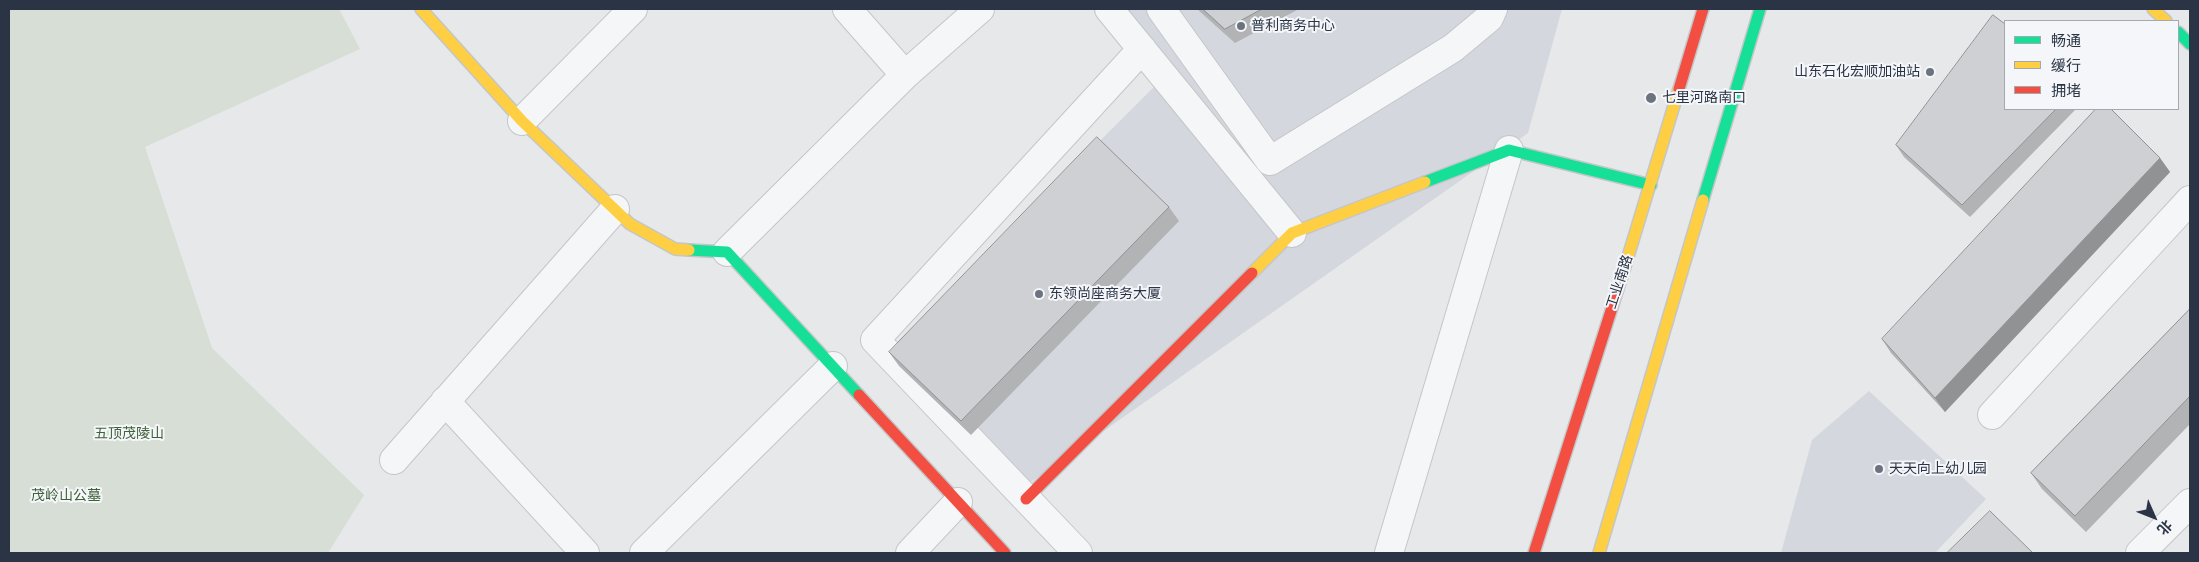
<!DOCTYPE html>
<meta charset="utf-8">
<style>
body{margin:0}
#map{position:relative;width:2199px;height:562px;overflow:hidden;background:#e6e8ea;font-family:Helvetica,"Noto Sans SC",sans-serif}
canvas{display:block}
.frame{position:absolute;inset:0;border:10px solid #2b3445;pointer-events:none}
.legend{position:absolute;left:2004px;top:20px;width:175px;height:90px;box-sizing:border-box;background:#f4f6f9;border:1px solid #a4a8b1;margin:0;padding:6px 9px;list-style:none;font-size:15px;color:#2b3445}
.legend li{display:flex;align-items:center;gap:10px;height:25px}
.legend b{width:25px;border:1px solid #a4a8b1}
.north{position:absolute;left:2129px;top:492px;width:50px;height:50px;-webkit-text-stroke:4px #f4f6f9;paint-order:stroke;rotate:134deg;font-size:14px;font-weight:700;line-height:20px;text-align:center;color:#2b3445}
.north::after{content:'';display:block;margin:auto;width:18px;height:22px;background:#2b3445;clip-path:polygon(50% 0,100% 100%,50% 72%,0 100%)}
</style>
<div id="map">
<canvas width="2199" height="562"></canvas>
<div class="frame"></div>
<ul class="legend">
<li><b style="height:6px;background:#16e098"></b>畅通</li>
<li><b style="height:6px;background:#ffcf43"></b>缓行</li>
<li><b style="height:6px;background:#f24e42"></b>拥堵</li>
</ul>
<div class="north">北</div>
</div>
<script>
const context = document.querySelector('canvas').getContext('2d');
context.lineJoin = 'round';
function fill(path, color) {
  context.fillStyle = color;
  context.fill(path, 'evenodd');
}
function stroke(path, color, width, dash) {
  context.strokeStyle = color;
  context.lineWidth = width;
  context.lineCap = dash ? 'butt' : 'round';
  context.setLineDash(dash || []);
  context.stroke(path);
}
function label(font, color, halo, rows, align = 'center') {
  context.font = font + ' Helvetica,"Noto Sans SC",sans-serif';
  context.lineWidth = 4;
  context.setLineDash([]);
  context.textBaseline = 'middle';
  context.strokeStyle = halo;
  context.fillStyle = color;
  for (const [text, x, y, turn = 0] of rows) {
    context.save();
    context.translate(x, y);
    context.rotate((+turn || 0) * Math.PI / 180);
    context.textAlign = isNaN(turn) ? turn : align;
    if (halo) context.strokeText(text, 0, 0);
    context.fillText(text, 0, 0);
    context.restore();
  }
}
fill(new Path2D(`
 M1110,9H1562L1528,133L1021,489L882,358L1157,84Z
 M1869,391L1986,499L1935,553H1781L1812,440Z`), '#d4d7dd');
fill(new Path2D(`
 M9,9H339L360,49L145,147L212,348L364,495L328,553H9Z`), '#d6ded6');
const street = new Path2D(`
 M847,9L905,75L980,9
 M1109,9L1292,233
 M1161,9L1270,161L1453,48L1489,18L1493,9
 M522,121L633,9
 M727,252L905,75
 M445,401L585,553
 M1992,415L2190,200
 M394,460L615,209
 M644,553L833,366
 M910,553L958,502
 M1078,553L875,340L1142,49
 M1389,553L1509,150
 M2140,553L2190,503`);
const fast = new Path2D(`
 M2178,32L2190,44
 M1425,182L1509,150L1651,185
 M1703,200L1760,9
 M689,250L727,252L859,395`);
const slow = new Path2D(`
 M421,9L522,121L630,224L675,249L689,250
 M2153,9L2166,21
 M1624,270L1679,89
 M1252,273L1292,233L1425,182
 M1599,553L1703,200`);
const jam = new Path2D(`
 M1679,89L1703,9
 M859,395L1005,553
 M1026,499L1252,273
 M1534,553L1624,270`);
stroke(street, '#c4c6c8', 30);
stroke(fast, '#c4c6c8', 14);
stroke(slow, '#c4c6c8', 14);
stroke(jam, '#c4c6c8', 14);
stroke(street, '#f5f6f7', 28);
stroke(fast, '#16e098', 11);
stroke(slow, '#ffcf43', 11);
stroke(jam, '#f24e42', 11);
fill(new Path2D(`
 M1197,9H1299L1235,43Z
 M2005,109H2076L1970,217L1904,157L1896,145Z
 M2160,158L2170,172L1945,412L1891,353L1882,339Z
 M1169,207L1179,221L971,435L899,366L889,352Z
 M2190,309V424L2086,532L2042,489L2031,473Z`), '#b1b3b5');
fill(new Path2D(`
 M2160,158L2170,172L1945,412L1935,398Z`), '#909294');
const building = new Path2D(`
 M1203,9H1262L1225,29Z
 M1993,15L2005,24V109H2056L1962,205L1896,145Z
 M2096,109H2111L2160,158L1935,398L1882,339Z
 M1097,137L1169,207L961,421L889,352Z
 M2190,309V396L2075,516L2031,473Z
 M1990,511L2033,553H1947Z`);
fill(building, '#ced0d3');
stroke(building, '#909294', 1);
for (const [x, y, r, color] of [
 [1241,26,5,"#6c737f"],
 [1930,72,5,"#6c737f"],
 [1651,98,6,"#6c737f"],
 [1039,294,5,"#6c737f"],
 [1879,469,5,"#6c737f"]
]) {
  const dot = new Path2D();
  dot.arc(x, y, r, 0, 2 * Math.PI);
  context.fillStyle = color;
  context.fill(dot);
  stroke(dot, '#f4f6f9', 2);
}
label('14px', '#2b3445', '#f4f6f9', [
 ["普利商务中心",1251,26],
 ["山东石化宏顺加油站",1920,72,"right"],
 ["七里河路南口",1662,98],
 ["东领尚座商务大厦",1049,294],
 ["天天向上幼儿园",1889,469]
], 'left');
label('14px', '#2b3445', '#f4f6f9', [
 ["工业南路",1620,282,-72]
]);
label('14px', '#3f6138', '#f4f6f9', [
 ["五顶茂陵山",129,434],
 ["茂岭山公墓",66,496]
]);
</script>
